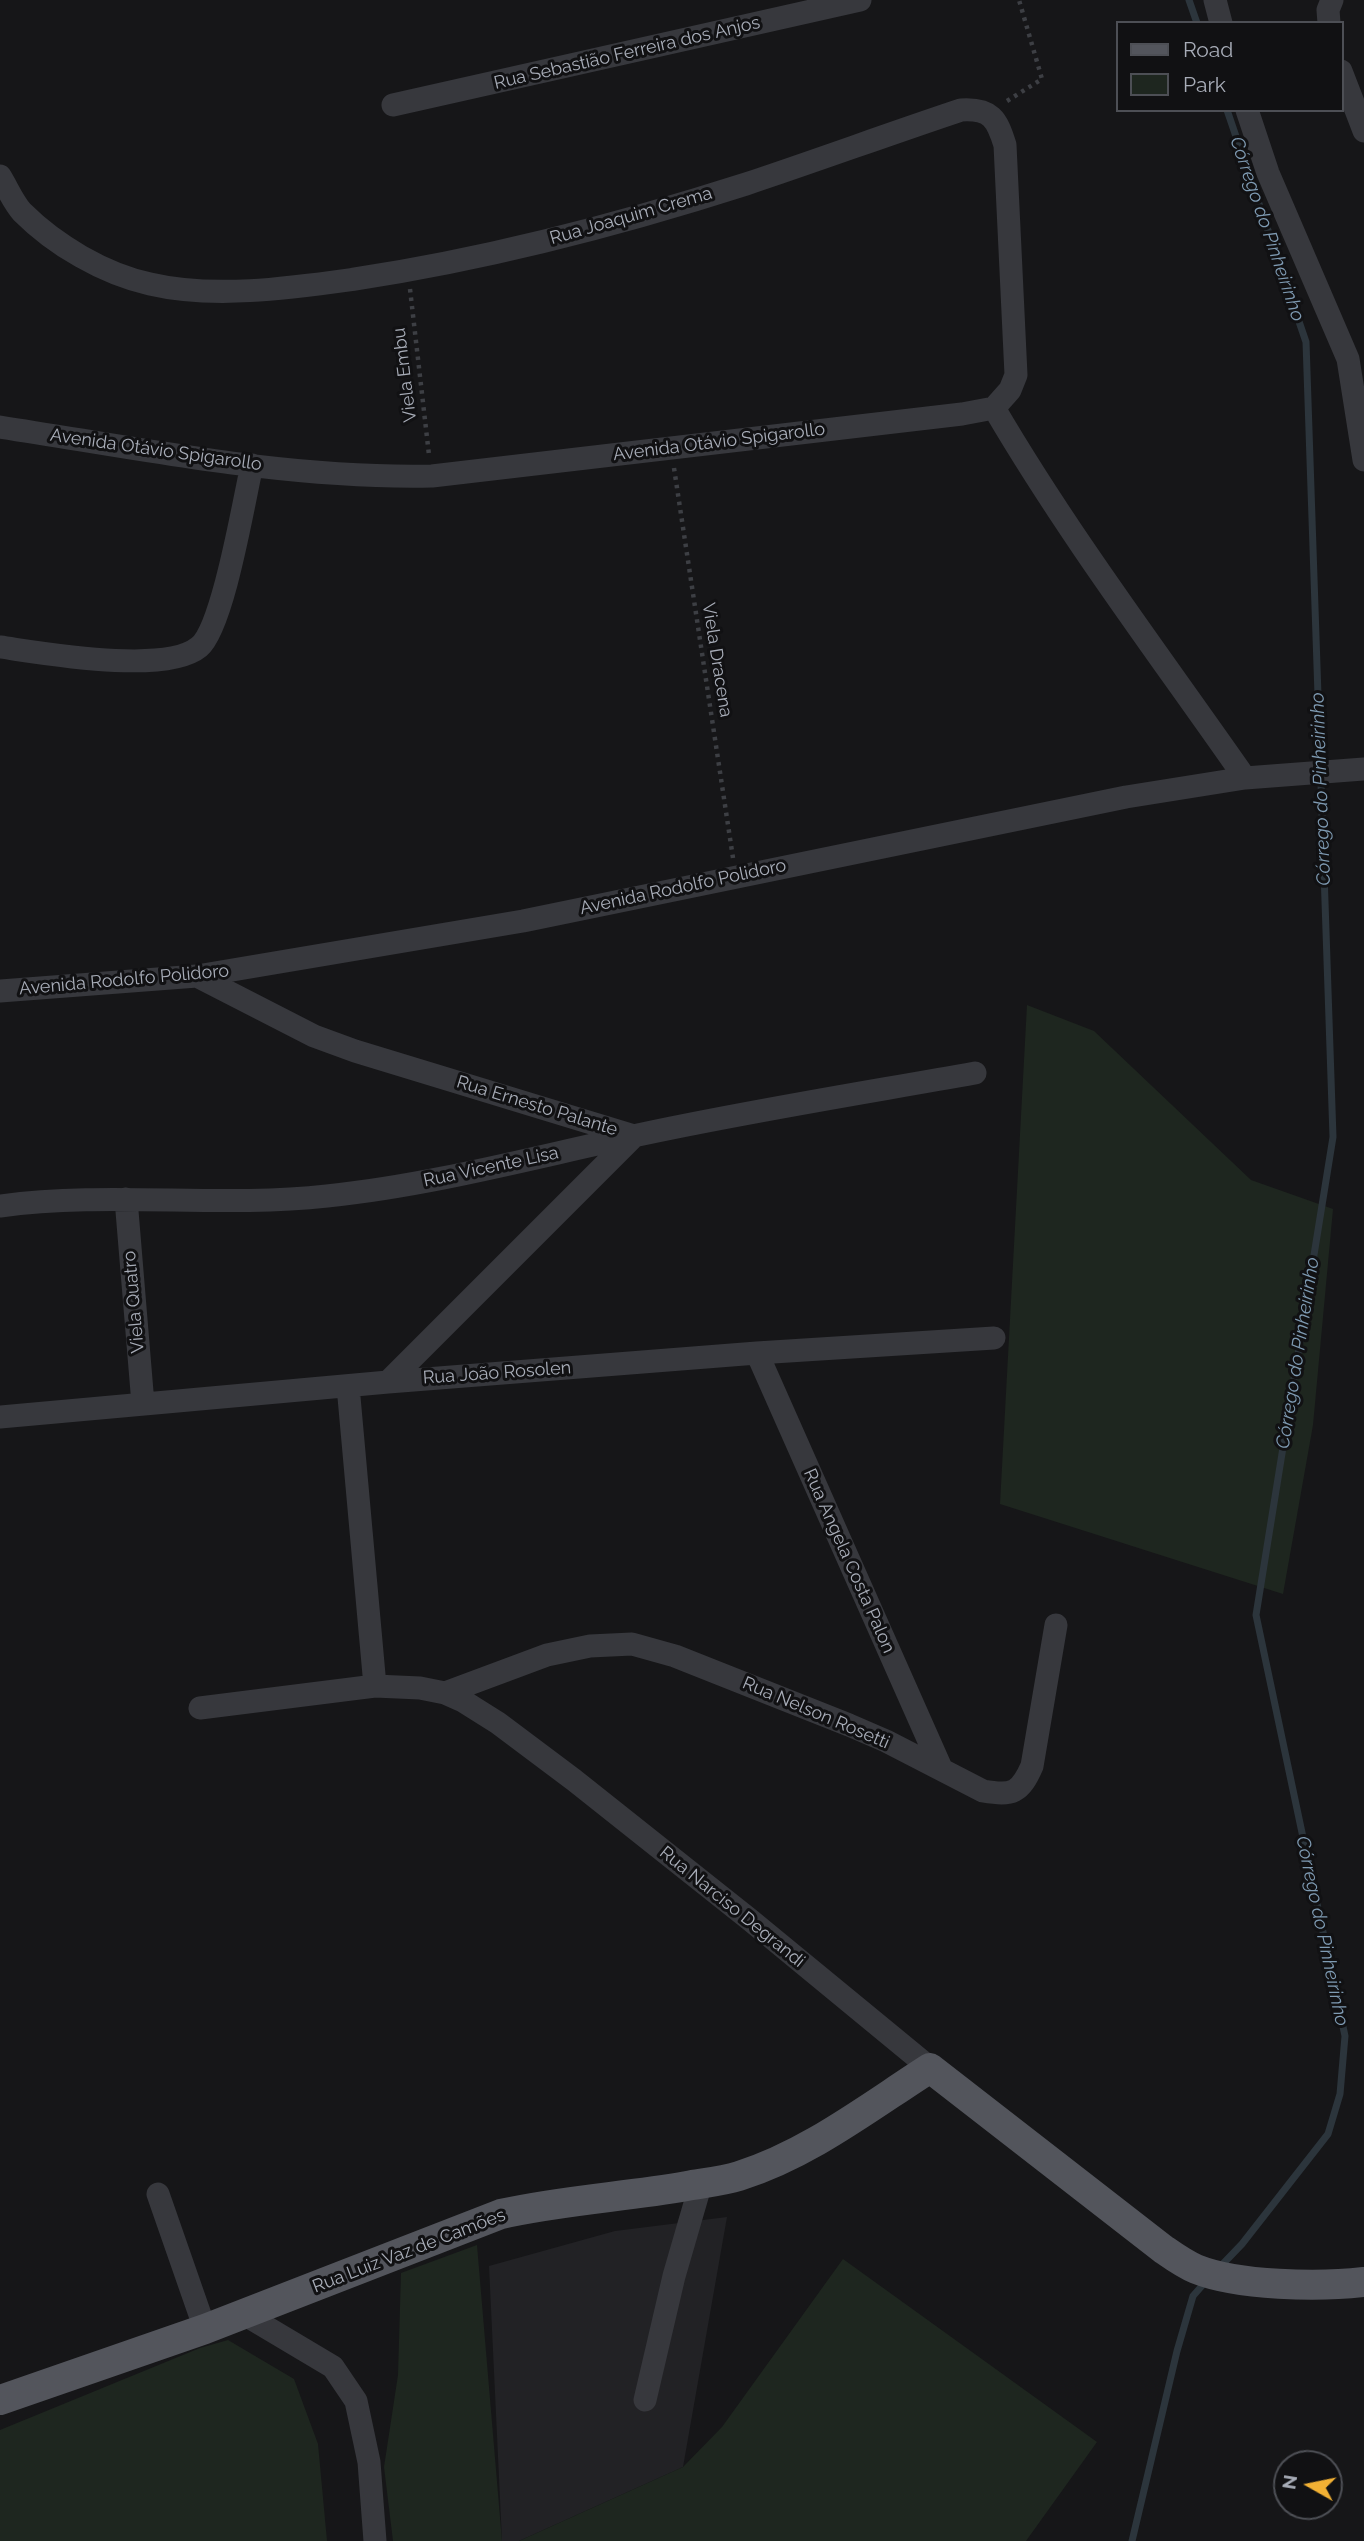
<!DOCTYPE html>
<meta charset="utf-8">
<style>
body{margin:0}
#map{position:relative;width:1364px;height:2541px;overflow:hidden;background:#161618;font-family:Raleway,sans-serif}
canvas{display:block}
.legend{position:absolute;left:1116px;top:21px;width:228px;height:91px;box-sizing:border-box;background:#111113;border:2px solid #4d4f55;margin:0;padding:9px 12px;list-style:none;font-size:21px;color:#a8adb8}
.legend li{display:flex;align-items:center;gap:14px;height:35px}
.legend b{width:35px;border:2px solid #4d4f55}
.north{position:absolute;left:1273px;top:2450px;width:70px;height:70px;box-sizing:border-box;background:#111113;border:2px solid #4d4f55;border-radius:50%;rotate:279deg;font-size:19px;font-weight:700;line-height:28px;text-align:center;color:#a8adb8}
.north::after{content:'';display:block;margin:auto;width:24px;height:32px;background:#f2b134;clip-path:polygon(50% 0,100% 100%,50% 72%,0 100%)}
</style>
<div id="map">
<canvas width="1364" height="2541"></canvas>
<ul class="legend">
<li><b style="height:9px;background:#53555c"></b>Road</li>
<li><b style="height:19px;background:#1e261f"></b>Park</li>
</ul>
<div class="north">N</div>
</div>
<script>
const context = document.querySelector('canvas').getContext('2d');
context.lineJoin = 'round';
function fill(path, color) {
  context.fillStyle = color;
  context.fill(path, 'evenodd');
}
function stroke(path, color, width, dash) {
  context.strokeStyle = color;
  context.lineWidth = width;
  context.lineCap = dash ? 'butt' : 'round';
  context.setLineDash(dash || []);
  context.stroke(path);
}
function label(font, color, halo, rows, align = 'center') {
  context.font = font + ' Raleway,sans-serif';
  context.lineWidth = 6;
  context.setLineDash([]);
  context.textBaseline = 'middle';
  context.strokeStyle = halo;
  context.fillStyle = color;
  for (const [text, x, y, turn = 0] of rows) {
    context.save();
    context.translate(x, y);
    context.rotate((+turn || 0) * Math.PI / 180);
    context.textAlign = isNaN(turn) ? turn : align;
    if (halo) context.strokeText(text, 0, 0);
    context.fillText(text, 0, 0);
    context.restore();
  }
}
fill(new Path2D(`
 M727,2217L683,2467L519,2541H502L489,2266L615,2231Z`), '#222225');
fill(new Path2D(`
 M1027,1005L1094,1031L1251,1180L1333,1209L1313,1425L1283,1594L1000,1504Z
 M477,2245L502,2541H393L384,2467L398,2375L401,2273Z
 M843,2259L1097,2442L1026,2541H519L683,2467L722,2427Z
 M228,2340L294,2379L318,2444L327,2541H0V2430L200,2348Z`), '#1e261f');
stroke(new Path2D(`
 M1189,0L1197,23
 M1218,2269L1242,2244L1328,2134L1340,2094L1345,2036L1256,1615L1333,1137L1306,342L1227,110
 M1132,2541L1177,2351L1193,2296L1207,2280`), '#2c353c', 7);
stroke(new Path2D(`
 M1007,101L1042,79L1019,0
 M410,289L429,455
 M674,468L733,858`), '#3d3f44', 4.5, [3.5, 5]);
stroke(new Path2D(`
 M1215,0L1221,23
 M1329,23L1328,10L1332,0
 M1341,71L1364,131
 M393,105L860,0
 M1247,110L1268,173L1348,359L1364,460
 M0,176C7,187 13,202 22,212C55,245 104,274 150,284C214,299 290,288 355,279C487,259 618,225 746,184C818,160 889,134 961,110C991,108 997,119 1005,145L1016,375L1010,390L994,408
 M994,408C1069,536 1160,656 1245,778
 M0,427C143,449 287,479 432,476L962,414L994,408
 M0,647C43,653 165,675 199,647C223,628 244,500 252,465
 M197,976L314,1036L355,1051L634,1136L388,1382
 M0,991L197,976L523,921L1126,797L1245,778L1364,769
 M126,1199L143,1404
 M0,1206C109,1191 218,1208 327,1196C432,1185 535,1157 638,1135C749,1111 863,1093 975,1073
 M757,1353L941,1768
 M348,1386L375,1686
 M0,1417L388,1382L757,1353L994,1338
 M445,1693L547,1655L590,1646L632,1644L675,1656L849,1725L886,1741L983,1791C1013,1796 1020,1793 1032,1766L1056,1625
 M200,1708L375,1686L420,1688L445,1693L463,1701L498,1723L574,1780L749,1919L930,2068
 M158,2194L205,2329
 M244,2314L333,2367L356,2401L369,2462L375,2541
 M645,2400L674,2276L701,2183`), '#37383d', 23);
stroke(new Path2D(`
 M0,2400L205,2329L501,2214C563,2200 625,2197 687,2186C704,2183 723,2181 739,2176C809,2154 869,2107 930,2068L1163,2249C1173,2256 1184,2264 1196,2269C1238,2286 1319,2287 1364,2282`), '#53555c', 30);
label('18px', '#a8adb8', '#111113', [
 ["Rua Sebastião Ferreira dos Anjos",627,53,-13],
 ["Rua Joaquim Crema",631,216,-16],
 ["Viela Embu",405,375,-97],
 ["Avenida Otávio Spigarollo",719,442,-7],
 ["Avenida Otávio Spigarollo",156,450,8],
 ["Viela Dracena",717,660,81],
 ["Avenida Rodolfo Polidoro",683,887,-12],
 ["Avenida Rodolfo Polidoro",124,980,-5],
 ["Rua Ernesto Palante",537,1106,17],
 ["Rua Vicente Lisa",491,1167,-12],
 ["Viela Quatro",134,1302,-95],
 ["Rua João Rosolen",497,1373,-4],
 ["Rua Angela Costa Palon",849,1561,66],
 ["Rua Nelson Rosetti",816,1713,23],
 ["Rua Narciso Degrandi",732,1907,39],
 ["Rua Luiz Vaz de Camões",409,2251,-21]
]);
label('italic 19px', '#7f9bb3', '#111113', [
 ["Córrego do Pinheirinho",1267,229,71],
 ["Córrego do Pinheirinho",1321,789,-92],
 ["Córrego do Pinheirinho",1298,1353,-81],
 ["Córrego do Pinheirinho",1322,1931,78]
]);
</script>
